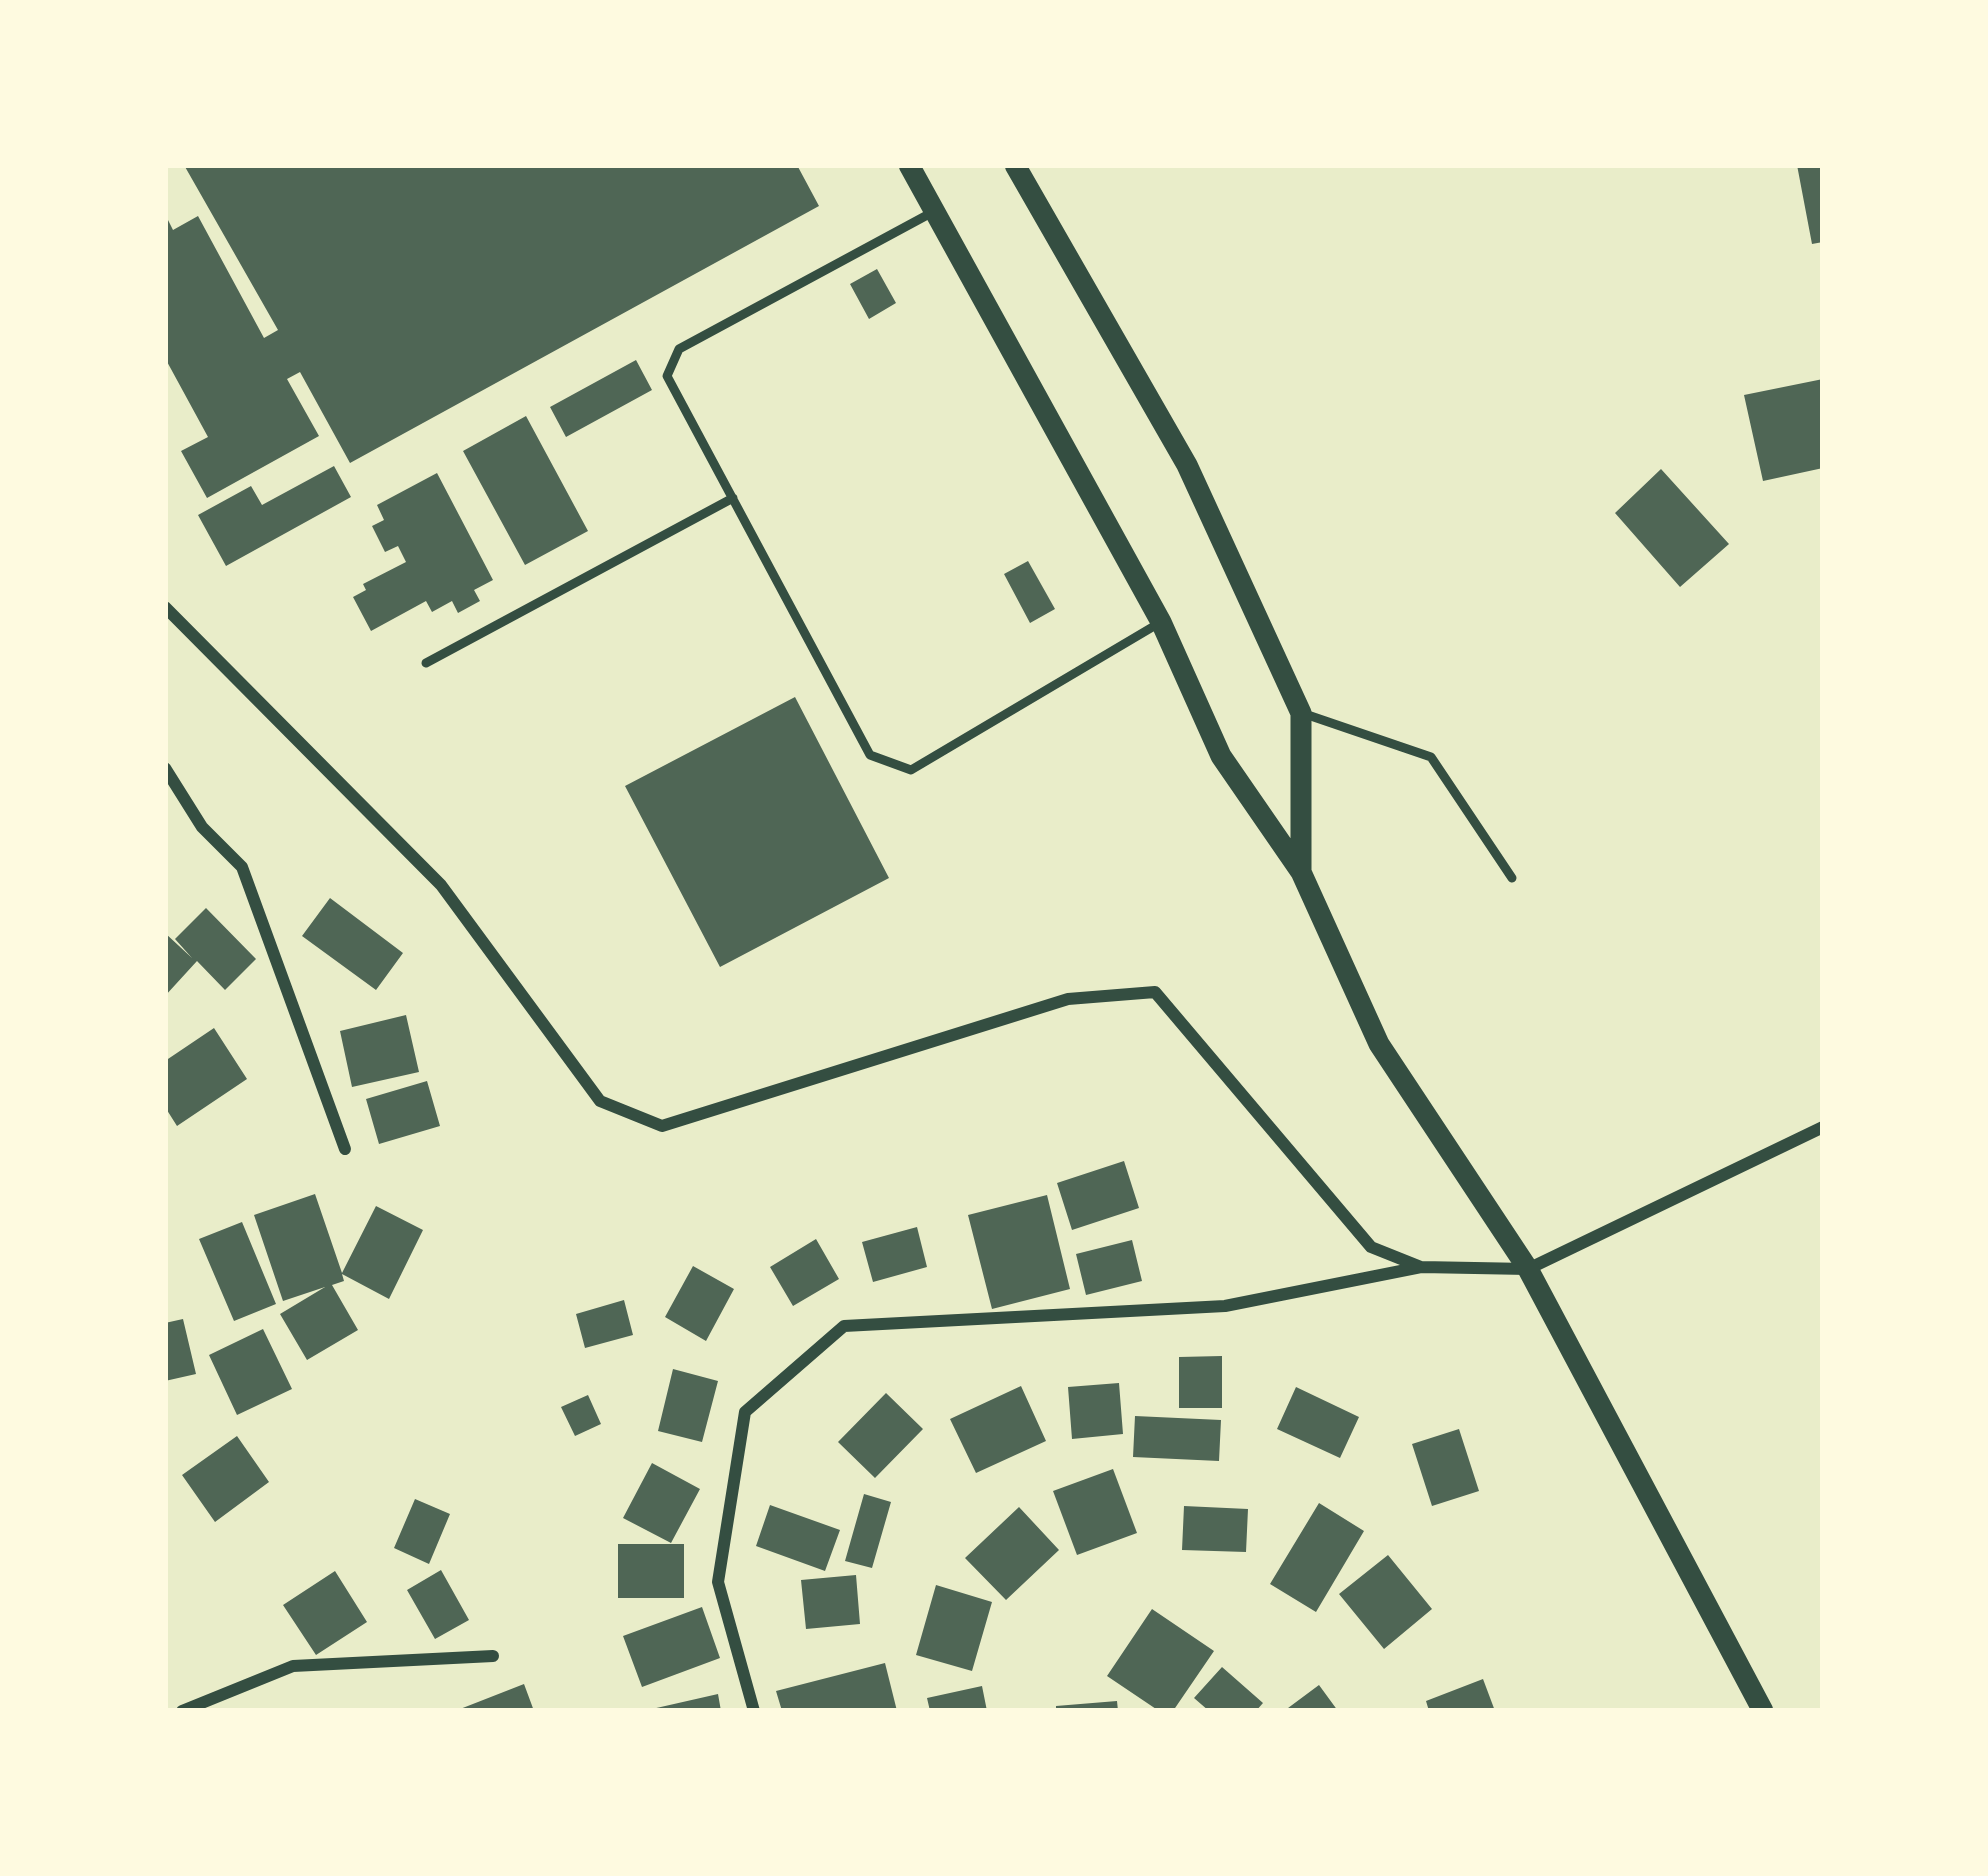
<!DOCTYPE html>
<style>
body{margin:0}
#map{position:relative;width:1988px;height:1876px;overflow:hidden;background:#e9edc9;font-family:"Golos Text",sans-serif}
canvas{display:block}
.frame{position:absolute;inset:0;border:168px solid #fefae0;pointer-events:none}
</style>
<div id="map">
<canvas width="1988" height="1876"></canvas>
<div class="frame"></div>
</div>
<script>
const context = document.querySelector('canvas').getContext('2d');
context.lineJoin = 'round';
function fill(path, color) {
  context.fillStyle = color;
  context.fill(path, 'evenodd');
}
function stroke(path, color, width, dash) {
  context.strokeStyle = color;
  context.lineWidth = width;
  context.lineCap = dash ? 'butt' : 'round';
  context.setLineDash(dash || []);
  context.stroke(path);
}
fill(new Path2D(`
 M184,165H797L819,206L350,463L300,372L287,379L319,436L207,498L181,451L208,437L165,358V214L173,230L198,216L264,338L278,330Z
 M1797,165H1823V242L1812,244Z
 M877,269L896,303L869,319L850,284Z
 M636,360L652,390L566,437L550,407Z
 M1823,379V468L1763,481L1744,395Z
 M526,416L588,531L525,565L463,451Z
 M334,466L351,497L226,566L198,515L251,486L262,505Z
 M1661,469L1729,544L1680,587L1615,513Z
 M437,473L493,580L474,590L480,601L458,613L452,601L432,612L426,601L371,631L353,597L366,590L363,584L406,562L398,546L385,552L372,526L384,520L377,505Z
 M1028,561L1055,609L1030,623L1004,574Z
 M795,697L889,878L720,967L625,786Z
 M330,898L403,953L376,990L302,936Z
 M206,908L256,959L225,990L197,961L165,996V933L192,958L175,939Z
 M406,1015L419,1072L352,1087L340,1031Z
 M214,1028L247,1079L177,1126L165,1107V1061Z
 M427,1081L440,1126L379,1144L366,1099Z
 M1124,1161L1139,1208L1072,1230L1057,1183Z
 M315,1194L342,1273L376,1206L423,1230L389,1299L342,1274L344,1281L332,1285L358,1330L307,1360L280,1314L325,1287L283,1301L254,1215Z
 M1047,1195L1070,1289L992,1309L968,1215Z
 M242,1222L276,1304L234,1321L199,1239Z
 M917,1227L927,1267L873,1282L862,1242Z
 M816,1239L839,1279L793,1306L770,1267Z
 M1132,1240L1142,1281L1086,1295L1076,1254Z
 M693,1266L734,1289L706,1341L665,1317Z
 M624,1300L633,1335L585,1348L576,1314Z
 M183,1319L196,1374L165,1381V1323Z
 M263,1329L292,1389L237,1415L209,1355Z
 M1222,1356V1408H1179V1357Z
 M673,1369L718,1381L702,1442L658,1431Z
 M1119,1383L1123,1434L1072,1439L1068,1387Z
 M1021,1386L1046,1441L976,1473L950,1419Z
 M1296,1387L1359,1417L1340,1458L1277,1429Z
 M886,1393L923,1429L875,1478L838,1442Z
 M588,1395L601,1424L575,1436L561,1407Z
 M1135,1416L1221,1420L1219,1461L1133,1457Z
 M1459,1429L1479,1491L1432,1506L1412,1444Z
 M237,1436L269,1482L215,1522L182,1475Z
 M652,1463L700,1489L671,1543L623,1518Z
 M1113,1469L1137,1533L1077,1555L1053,1491Z
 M864,1494L891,1502L872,1568L845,1561Z
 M415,1499L450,1514L429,1564L394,1548Z
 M1319,1503L1364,1531L1316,1612L1270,1584Z
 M770,1505L840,1530L825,1571L756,1546Z
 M1184,1506L1248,1509L1246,1552L1182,1550Z
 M1019,1507L1059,1550L1006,1600L965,1558Z
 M618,1544H684V1598H618Z
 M1388,1555L1432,1609L1384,1649L1339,1594Z
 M441,1570L469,1620L435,1639L407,1590Z
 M335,1571L367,1622L316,1655L283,1605Z
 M856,1575L860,1624L806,1629L801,1580Z
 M936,1585L992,1602L972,1671L916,1655Z
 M702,1607L720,1658L642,1687L623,1636Z
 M1152,1609L1214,1651L1173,1711H1159L1107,1676Z
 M885,1663L897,1711H782L776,1691Z
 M1222,1667L1263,1703L1256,1711H1209L1194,1698Z
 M1483,1679L1495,1711H1429L1426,1701Z
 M524,1684L534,1711H455Z
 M1319,1685L1338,1711H1284Z
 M982,1686L987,1711H930L927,1698Z
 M718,1694L721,1711H652V1709Z
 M1117,1701L1118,1711H1056V1706Z`), '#4f6655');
stroke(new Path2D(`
 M931,213L679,349L667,376L870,755L911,770L1161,622
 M426,663L733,498
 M1302,713L1431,757L1512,878`), '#344e41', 9);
stroke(new Path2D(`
 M165,607L441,885L600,1101L662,1126L1068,999L1155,992L1371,1247L1421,1267L1528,1269L1823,1127
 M165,768L202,827L242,867L345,1149
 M182,1711L293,1666L493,1656
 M754,1711L718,1582L745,1412L844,1326L1225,1306L1421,1267`), '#344e41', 12);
stroke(new Path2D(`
 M909,165L1161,622L1221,756L1301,872L1379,1044L1528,1269L1763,1711
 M1015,165L1187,465L1301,713V872`), '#344e41', 21);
</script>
